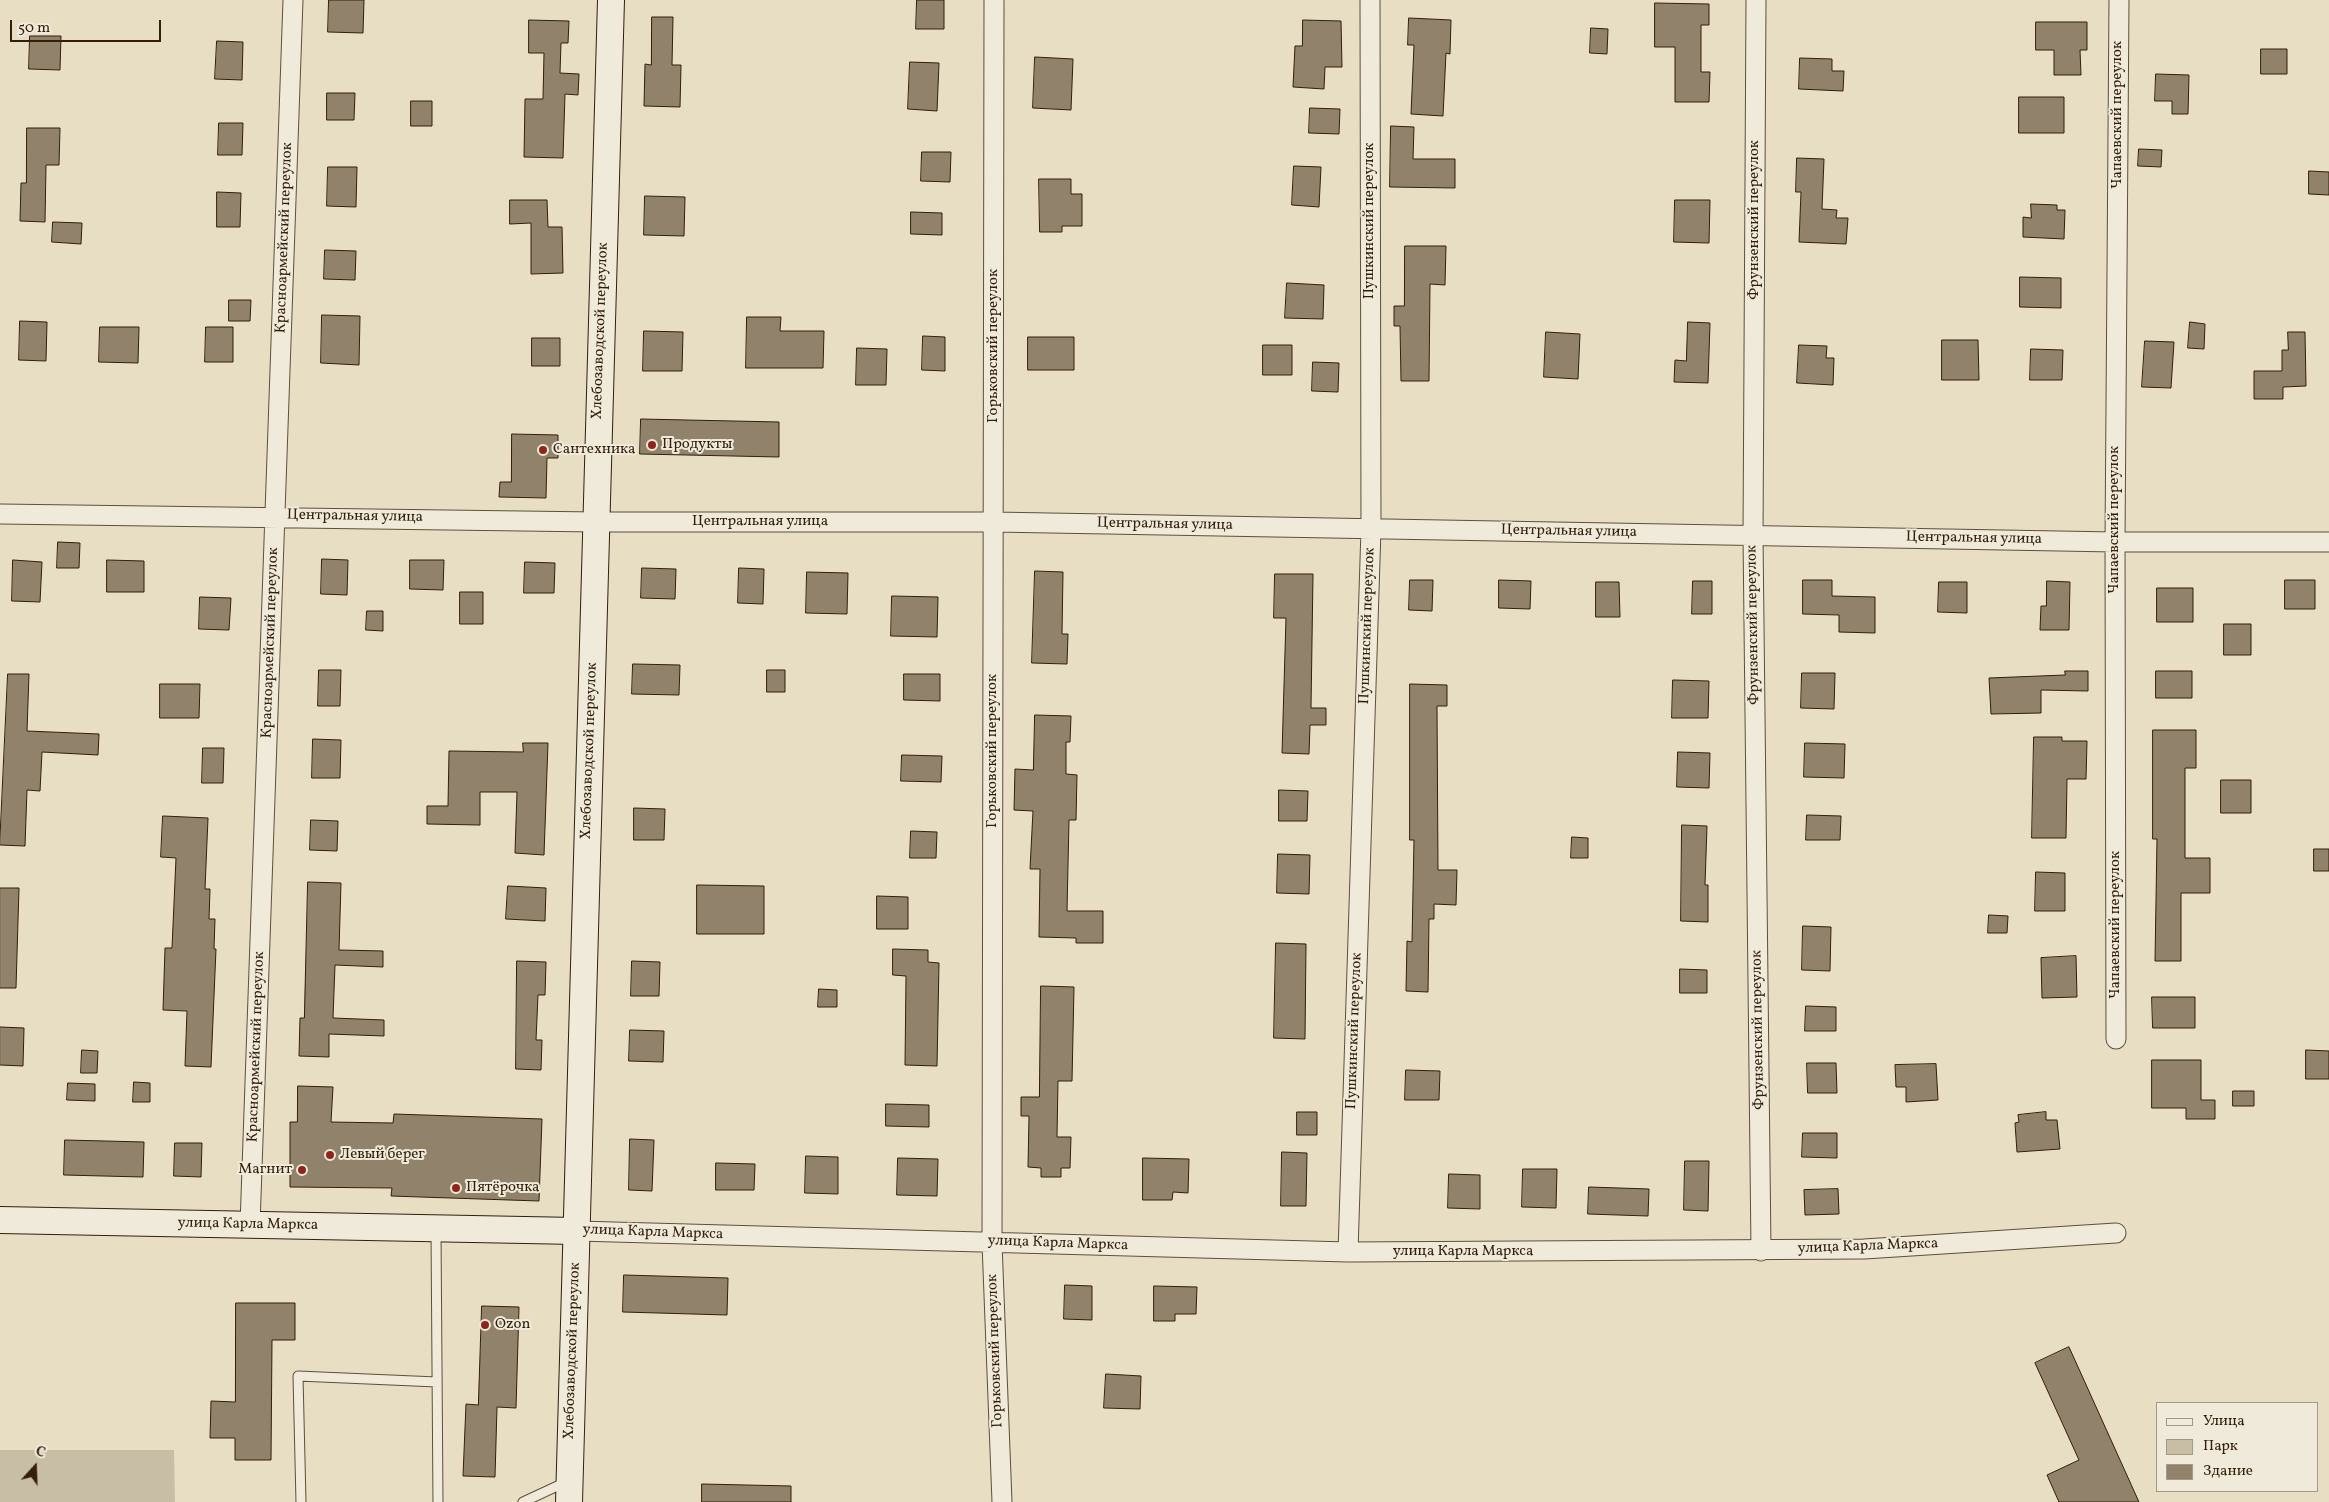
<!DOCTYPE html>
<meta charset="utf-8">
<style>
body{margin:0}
#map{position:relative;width:2329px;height:1502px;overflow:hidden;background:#e7dec4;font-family:Vollkorn,serif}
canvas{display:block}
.legend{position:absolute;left:2156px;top:1402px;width:162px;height:90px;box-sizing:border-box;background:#efead9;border:1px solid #a49987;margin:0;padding:6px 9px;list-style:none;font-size:15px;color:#331f0b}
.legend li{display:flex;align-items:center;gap:10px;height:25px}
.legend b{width:25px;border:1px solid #a49987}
.north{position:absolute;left:10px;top:1442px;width:50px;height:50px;-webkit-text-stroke:4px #efead9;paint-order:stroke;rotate:20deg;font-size:14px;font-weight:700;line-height:20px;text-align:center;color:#331f0b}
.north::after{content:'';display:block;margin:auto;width:18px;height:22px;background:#331f0b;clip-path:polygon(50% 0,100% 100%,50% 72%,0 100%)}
.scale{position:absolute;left:10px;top:20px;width:151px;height:22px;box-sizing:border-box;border:2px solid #331f0b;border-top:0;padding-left:6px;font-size:15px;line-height:18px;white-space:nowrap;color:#331f0b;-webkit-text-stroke:4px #efead9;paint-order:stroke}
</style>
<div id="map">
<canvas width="2329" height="1502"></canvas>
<ul class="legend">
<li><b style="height:6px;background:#efead9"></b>Улица</li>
<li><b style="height:14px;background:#c8bea5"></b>Парк</li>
<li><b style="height:14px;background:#91826b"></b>Здание</li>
</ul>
<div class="north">С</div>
<div class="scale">50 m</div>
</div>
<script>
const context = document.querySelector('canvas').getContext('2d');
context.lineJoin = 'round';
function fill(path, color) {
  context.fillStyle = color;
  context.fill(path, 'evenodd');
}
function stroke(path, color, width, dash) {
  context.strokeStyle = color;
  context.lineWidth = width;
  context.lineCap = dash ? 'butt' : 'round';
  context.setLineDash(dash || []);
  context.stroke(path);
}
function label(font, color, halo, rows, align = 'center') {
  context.font = font + ' Vollkorn,serif';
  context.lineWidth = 4;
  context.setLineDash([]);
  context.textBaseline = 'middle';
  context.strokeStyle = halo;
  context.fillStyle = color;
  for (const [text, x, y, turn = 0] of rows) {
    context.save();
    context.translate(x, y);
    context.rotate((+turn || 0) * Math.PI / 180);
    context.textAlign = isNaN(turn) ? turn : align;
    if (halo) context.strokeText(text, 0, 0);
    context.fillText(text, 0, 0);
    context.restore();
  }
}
fill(new Path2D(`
 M0,1450H174L175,1502H0Z`), '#c8bea5');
const building = new Path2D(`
 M329,0H364L363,33L328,32Z
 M917,0H944V29H916Z
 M1655,3L1709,4V25H1701V72H1710L1709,102H1675V47H1655Z
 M652,17H673L672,65H681L680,107L644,106L645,64L651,65Z
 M1409,18L1451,20L1450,54L1446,53L1443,116L1411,114L1414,45H1408Z
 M529,20L569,21L568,43H561L560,73L579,74L578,95L565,94L563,158L524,157L525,99H543L544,53H529Z
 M1303,20L1341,21L1342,67H1325L1324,89L1293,87L1295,46H1302Z
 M2036,22H2087V50H2080L2081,75H2054V50H2036Z
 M1591,28L1608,29L1607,54L1590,53Z
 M30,36H61L60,70L29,69Z
 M217,41L243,42L242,80L215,79Z
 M2261,49H2287V74H2261Z
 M1035,57L1073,59L1071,110L1033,108Z
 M1800,58L1832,59V71H1844L1843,91L1799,89Z
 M910,62L939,63L937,111L908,109Z
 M2156,74L2189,75L2188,114H2172V101H2155Z
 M327,93H355L354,120H327Z
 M2019,97H2064V133H2019Z
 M411,101H432V126H411Z
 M1310,108L1340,109L1339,134L1309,133Z
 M219,123H243L242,155H218Z
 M1391,126L1414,127L1413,159H1455V188L1390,187Z
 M27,128H60L59,165H46L45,222L20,221L21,183H26Z
 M2139,149L2162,150L2161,167L2138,166Z
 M922,152H951L950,182L921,181Z
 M1797,158L1824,159L1822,209L1837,210L1836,218H1848L1846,244L1799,242L1801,192H1796Z
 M1294,166L1321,167L1319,207L1292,205Z
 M328,167H357L356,207L327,206Z
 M2309,171L2329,172V195L2309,194Z
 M1039,179H1071V194H1082V226H1062V232H1040Z
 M217,192L241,193L240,227H217Z
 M645,196L685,197L684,236L644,235Z
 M510,200H547L548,227H562L563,273L531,274V223L510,224Z
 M1675,200H1710L1709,243L1674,242Z
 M2031,204L2057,205V210H2065L2064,239L2023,237V217L2031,218Z
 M911,212L942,213V235L911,234Z
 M53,222L82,223L81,244L52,242Z
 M1405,246H1446L1445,285L1430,284L1429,381H1401L1400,326H1394V306H1404Z
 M325,250L356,251L355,280L324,279Z
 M2020,277L2061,278V308L2020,307Z
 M1287,283L1324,285L1323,319L1285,318Z
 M229,300H251L250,321H229Z
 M322,315L360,316L359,365L321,363Z
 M747,317H781L780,331H824L823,368H746Z
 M20,321L47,322L46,361L19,360Z
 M1688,322L1710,323L1708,383L1674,382L1675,360L1686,361Z
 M2190,322L2205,324L2204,349L2188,348Z
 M100,327H139L138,363L99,362Z
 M206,327H233V362H205Z
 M644,331L683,332L682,371H643Z
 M1546,332L1580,334L1578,379L1544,377Z
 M2288,332H2305L2306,386L2283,387V399H2254V371H2282V350H2288Z
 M923,336L945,337V371L922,370Z
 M1028,337H1074V370H1028Z
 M532,338H560V366H532Z
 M1942,340H1978L1979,380H1942Z
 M2145,341L2174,342L2171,388L2142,387Z
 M1263,345H1292V375H1263Z
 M1799,345L1827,346L1826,358H1834L1833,385L1797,383Z
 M857,348L887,349L886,385H856Z
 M2031,349L2063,350L2062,380H2030Z
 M1313,362L1339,363L1338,392L1312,391Z
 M641,419L779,422V457L640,454Z
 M512,434L558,435V458H547L546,498L499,497L500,482H511Z
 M58,542L80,543L79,568H57Z
 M322,559L348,560L347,595L321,594Z
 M13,560L42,562L40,602L12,601Z
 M107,560L144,561V592H107Z
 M410,560H444L443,590L410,589Z
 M525,562L555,563L554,593H524Z
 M642,568L676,569L675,599L641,598Z
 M739,568L764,569L763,604L738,603Z
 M1035,571L1063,572L1062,634H1068L1067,664L1032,663Z
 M807,572L848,573L847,614L806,613Z
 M1275,574H1313L1311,708H1326V725H1310L1309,754L1282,753L1286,618H1274Z
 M1410,580H1433L1432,611L1409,610Z
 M1499,580L1531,581L1530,609L1499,608Z
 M1803,580H1832V596L1875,597V633L1839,632V615L1803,614Z
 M2285,580H2315V609H2285Z
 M1693,581H1712V614H1692Z
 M2047,581L2070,582L2069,630H2040L2041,606H2046Z
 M1596,582H1619L1620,617H1596Z
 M1939,582H1967V613L1938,612Z
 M2157,588H2193V622H2157Z
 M460,592H483V624H460Z
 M892,596L938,597L937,637L891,636Z
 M200,597L231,598L229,630L199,629Z
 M367,611H383V631L366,630Z
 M2224,624H2251V655H2224Z
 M633,664L680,665L679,695L632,694Z
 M319,670H341L340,706H318Z
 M767,670H785V692H767Z
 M2065,671H2088V691L2041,690V713L1991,714L1989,678L2065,675Z
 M2156,671H2192V698H2156Z
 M1802,673H1835L1834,709L1801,708Z
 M8,674H29L27,731L99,734L98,755L42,752L40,791L27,790L25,846L0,845Z
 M904,674H940V701L904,700Z
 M1673,680L1709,681L1708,718H1672Z
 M160,684H200L199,718H160Z
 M1410,684L1447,685V706H1437L1438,870H1457L1456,905L1434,904V919H1429L1428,992L1406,991L1407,941L1412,942L1414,840H1410Z
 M1035,715L1071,716L1070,742H1066V774L1077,775L1076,820H1069L1067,911H1103V943H1076V938L1039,937L1040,869H1030L1033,811L1014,810L1015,769L1033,770Z
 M2153,730H2196V768H2185V858H2210V893H2181V961H2155L2157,839H2153Z
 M2034,737H2062V741H2087L2086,779H2067L2066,838H2032Z
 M313,739L341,740L340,778H312Z
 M523,743H548L544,855L515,853L517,792H480V825L427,824V806H448L449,751L523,752Z
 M1805,743L1845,744L1844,778L1804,777Z
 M203,748H224L223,783H202Z
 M1678,752L1710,753L1709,788L1677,787Z
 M902,755L942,756L941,782L901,781Z
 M2221,780H2251V813H2221Z
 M1279,790L1308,791L1307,821H1279Z
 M634,808L665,809L664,840H634Z
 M1807,815L1841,816L1840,840H1806Z
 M163,816L208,818L205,889H210L209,919H215L214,949H216L211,1067L185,1066L187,1011L163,1010L165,948H172L176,858L161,857Z
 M311,820L338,821L337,851L310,850Z
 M1682,825L1707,826L1705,885H1708V922L1681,921Z
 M911,831L937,832L936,858H910Z
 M1572,837L1588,838V858H1571Z
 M2314,849H2329V871H2314Z
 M1278,854L1310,855L1309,894L1277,893Z
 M2036,872L2065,873V911H2035Z
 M308,882L341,883L339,950L383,951V967L335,965L333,1018L384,1020V1036L329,1034V1057L299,1056L300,1018H304Z
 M697,885L764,886V934H697Z
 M508,886L546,888L545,921L506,919Z
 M0,888H19L16,988H0Z
 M877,896L908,897V929H877Z
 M1989,915L2008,916L2007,933H1988Z
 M1803,926L1831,927L1830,971L1802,970Z
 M1276,943L1306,944L1305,1039L1274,1038Z
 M893,949L928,950V962L939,963L937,1066L905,1065L906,976L893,975Z
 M2076,956L2077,997L2042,998L2041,958Z
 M517,961L546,962L545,995H538L536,1040H542L541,1070L516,1069Z
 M632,961L660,962L659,996H631Z
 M1680,969L1707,970V993H1680Z
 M1041,986L1074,987L1072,1081H1058L1057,1137H1071L1070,1168H1061V1177H1041V1168L1028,1167L1029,1116H1021V1097H1039Z
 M819,989L837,990V1007H818Z
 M2152,997H2195V1028H2153Z
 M1806,1006L1836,1007V1031H1805Z
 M0,1027L24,1028L23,1066L0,1065Z
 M630,1030L664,1031L663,1062L629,1061Z
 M82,1050L98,1051L97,1073H81Z
 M2306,1050L2329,1051V1079H2306Z
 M2152,1060H2201V1100H2215V1119H2186V1108H2152Z
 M1807,1063H1836L1837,1093H1808Z
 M1936,1064L1938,1100L1906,1102V1087H1896L1895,1065Z
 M1406,1070L1440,1071L1439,1100H1405Z
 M134,1082L150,1083V1102H133Z
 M68,1083L95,1084V1101L67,1100Z
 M298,1086L333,1087L331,1122L393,1123L394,1114L542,1119L539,1201L391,1196L392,1188L290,1187V1122H297Z
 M2233,1091H2254V1106H2233Z
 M886,1104L929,1105V1127L886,1126Z
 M1297,1112H1317V1135H1297Z
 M2046,1112V1120H2057L2060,1149L2017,1152L2015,1123L2019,1122L2018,1115Z
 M1803,1133H1837V1158L1802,1157Z
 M630,1139L654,1140L652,1191L629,1190Z
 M65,1140L144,1142L143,1177L64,1175Z
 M175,1143H202L201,1177L174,1176Z
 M1282,1152L1307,1153L1306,1206H1281Z
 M806,1156L838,1157V1194L805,1193Z
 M898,1158L938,1159L937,1196L897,1195Z
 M1143,1158L1189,1159L1188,1193L1173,1192L1172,1200H1143Z
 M1685,1161H1709L1708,1211L1684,1210Z
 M716,1163L755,1164L754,1190H716Z
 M1523,1169H1557L1556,1208L1522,1207Z
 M1449,1174L1480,1175V1209L1448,1208Z
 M1589,1187L1649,1189L1648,1216L1588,1214Z
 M1838,1189L1839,1214L1805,1215L1804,1190Z
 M624,1275L728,1278L727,1315L623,1312Z
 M1065,1285L1092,1286V1320L1064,1319Z
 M1154,1286L1197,1287L1196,1314H1175V1321H1154Z
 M236,1303H295V1340H272L271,1460H235V1438H210L211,1401L235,1402Z
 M482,1306L519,1307L516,1408L497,1407L495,1477L463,1476L466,1404L478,1405Z
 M2069,1347L2139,1502H2059L2047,1475L2079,1460L2035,1363Z
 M1106,1374L1141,1376L1140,1409L1104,1408Z
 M702,1484L791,1486V1502H702Z`);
fill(building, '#91826b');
stroke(building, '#331f0b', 1);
const lane = new Path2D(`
 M436,1231L438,1502
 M301,1502L298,1376L437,1382
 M523,1502L566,1482`);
const street = new Path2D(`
 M994,0L992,1243L1002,1502
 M1756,0L1753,535L1761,1251
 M0,514L596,522H994L2115,542H2329
 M2116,1039L2115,542L2119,0
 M250,1225L293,0
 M577,1231L1348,1252L1864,1249L2116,1233
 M1348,1252L1371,529L1370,0`);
const secondary = new Path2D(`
 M0,1220L577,1231
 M569,1502L611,0`);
stroke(lane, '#604f39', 11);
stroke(street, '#604f39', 21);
stroke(secondary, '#331f0b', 28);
stroke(lane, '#efead9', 9);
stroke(street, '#efead9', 19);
stroke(secondary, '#efead9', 26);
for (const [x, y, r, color] of [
 [652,445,5,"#8f2418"],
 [543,450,5,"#8f2418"],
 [330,1155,5,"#8f2418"],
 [302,1170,5,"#8f2418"],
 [456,1188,5,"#8f2418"],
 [485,1325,5,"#8f2418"]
]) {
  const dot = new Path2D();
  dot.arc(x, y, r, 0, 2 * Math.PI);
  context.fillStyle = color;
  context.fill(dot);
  stroke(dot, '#efead9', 2);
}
label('15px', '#331f0b', '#efead9', [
 ["Чапаевский переулок",2118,115,-90],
 ["Фрунзенский переулок",1755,220,-90],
 ["Пушкинский переулок",1370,221,-90],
 ["Красноармейский переулок",285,238,-88],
 ["Хлебозаводской переулок",601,331,-88],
 ["Горьковский переулок",994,346,-90],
 ["Центральная улица",355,517,1],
 ["Чапаевский переулок",2115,520,-90],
 ["Центральная улица",760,522],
 ["Центральная улица",1165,525,1],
 ["Центральная улица",1569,532,1],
 ["Центральная улица",1974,539,1],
 ["Фрунзенский переулок",1754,625,-91],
 ["Пушкинский переулок",1368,626,-88],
 ["Красноармейский переулок",271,643,-88],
 ["Хлебозаводской переулок",590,751,-88],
 ["Горьковский переулок",993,751,-90],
 ["Чапаевский переулок",2116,925,-90],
 ["Фрунзенский переулок",1759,1030,-91],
 ["Пушкинский переулок",1355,1031,-88],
 ["Красноармейский переулок",257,1047,-88],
 ["улица Карла Маркса",248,1225,1],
 ["улица Карла Маркса",653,1233,2],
 ["улица Карла Маркса",1058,1244,2],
 ["улица Карла Маркса",1868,1247,-2],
 ["улица Карла Маркса",1463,1252],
 ["Хлебозаводской переулок",573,1351,-88],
 ["Горьковский переулок",996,1351,-92]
]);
label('15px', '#331f0b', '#efead9', [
 ["Продукты",662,445],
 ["Сантехника",553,450],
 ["Левый берег",340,1155],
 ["Магнит",292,1170,"right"],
 ["Пятёрочка",466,1188],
 ["Ozon",495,1325]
], 'left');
</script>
